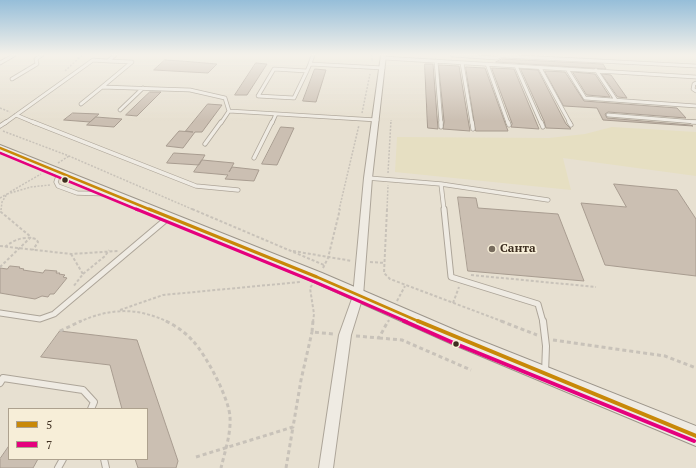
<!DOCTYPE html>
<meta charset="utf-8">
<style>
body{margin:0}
#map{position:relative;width:696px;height:468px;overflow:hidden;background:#e7e0d1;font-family:"PT Serif",serif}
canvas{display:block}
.legend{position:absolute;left:8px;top:408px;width:140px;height:52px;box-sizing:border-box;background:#f7eed8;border:1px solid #ada18e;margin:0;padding:5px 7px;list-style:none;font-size:12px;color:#3d2e20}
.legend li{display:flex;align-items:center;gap:8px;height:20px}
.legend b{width:20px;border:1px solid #ada18e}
</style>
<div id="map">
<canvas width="696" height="468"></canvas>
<ul class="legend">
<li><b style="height:5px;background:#c88808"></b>5</li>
<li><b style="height:5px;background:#e5007d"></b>7</li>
</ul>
</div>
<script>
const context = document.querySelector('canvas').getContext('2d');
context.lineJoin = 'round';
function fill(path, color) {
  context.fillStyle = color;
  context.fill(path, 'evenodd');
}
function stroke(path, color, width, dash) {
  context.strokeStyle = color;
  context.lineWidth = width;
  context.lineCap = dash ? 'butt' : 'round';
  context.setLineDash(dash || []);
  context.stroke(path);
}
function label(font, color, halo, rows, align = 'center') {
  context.font = font + ' "PT Serif",serif';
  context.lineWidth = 3.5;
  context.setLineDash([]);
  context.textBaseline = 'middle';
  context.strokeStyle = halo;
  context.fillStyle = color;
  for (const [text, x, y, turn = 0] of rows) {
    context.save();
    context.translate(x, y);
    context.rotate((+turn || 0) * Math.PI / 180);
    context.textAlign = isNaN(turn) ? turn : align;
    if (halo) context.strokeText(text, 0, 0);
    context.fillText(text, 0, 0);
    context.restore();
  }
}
fill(new Path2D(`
 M612,127L696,132V176L563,158L571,190L395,172L397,137L549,138L585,134Z`), '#e6dfc2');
const building = new Path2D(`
 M502,59L603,64L606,69L496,62Z
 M165,60L182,61L217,64L208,73L154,70Z
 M256,63L267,64L247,95H235Z
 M425,64H433L438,129L428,128Z
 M439,65L459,66L470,131L443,129L444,122Z
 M466,67L485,68L508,131H476Z
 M492,68L514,69L539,129L511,127L512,124Z
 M315,69L326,70L316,102L303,101Z
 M521,69L538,70L566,124L571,129L546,128L544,121Z
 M545,71L565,72L584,101L677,108L686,118L608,112L605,114L607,118L690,125L693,126L603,120L597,108L564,106Z
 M573,72L595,74L610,97L587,95Z
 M602,74L611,75L627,98L618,97Z
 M150,92H161L137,116L126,115Z
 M208,104L222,105L202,132H195L183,148L166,146L179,131L193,132L186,131Z
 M73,113L99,114L90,122L64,120Z
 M96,117L122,119L114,127L87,125Z
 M281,127L294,128L277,165L262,164Z
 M174,153L205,155L199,165L167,163Z
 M202,160L234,163L229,172L232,167L259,170L254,181L225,179L228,175L194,172Z
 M614,184L677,190L696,219V276L605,265L581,203L626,207Z
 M458,197L476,198L478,208L558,214L584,281L468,271Z
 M10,266L20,267L19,268L24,269L23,270L43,273L45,270L57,271L56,273H60L59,274L65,275L63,277L67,278L54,294H50L48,297L42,296L35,299L0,293V268L7,269Z
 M60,331L137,340L178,461L176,468H138L135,459H147V409H122L110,365L41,357Z
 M9,446V459H38L33,468H0V459Z`);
fill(building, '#cbbfb2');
stroke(building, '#a89c90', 1);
const laneFar3 = new Path2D(`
 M452,55L496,58L503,55
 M503,56L696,66
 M384,58L696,77
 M108,61L132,62L102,87L190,90L225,98L229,111L377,120
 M436,61L441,123
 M0,63L14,55
 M462,63L472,123
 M310,64L313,55
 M487,64L508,123
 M516,66L541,123
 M540,68L570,123
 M274,69L307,71L294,98L258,96Z
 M567,69L585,98L696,106
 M596,70L616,100
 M307,71L310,64L383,68
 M12,79L37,64L36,59L42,55
 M696,83L694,84L693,89L696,91
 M81,104L102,87
 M120,110L143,88
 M16,115L35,123
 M608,115L696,122
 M5,123L93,60L108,61L115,55
 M221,123L229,111
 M272,123L276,114`);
const laneFar2 = new Path2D(`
 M33,122L196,186L238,190
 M441,122V127
 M472,122L473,129
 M508,122L509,125
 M541,122L543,127
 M569,122L571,125
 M692,122H696
 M0,126L6,122
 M205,144L221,122
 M254,158L272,122
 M59,173L56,182L58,186L77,193L109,194
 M368,178L441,184L548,200
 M441,184L444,210`);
const laneFar1 = new Path2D(`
 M444,209L451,277L538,304L543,322
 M0,313L40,319L54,314L169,217`);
const lane = new Path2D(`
 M543,321L546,346L545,373
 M0,383L3,378L83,390L94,402L91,409
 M104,459L106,468
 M58,468L63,459`);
const street = new Path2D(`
 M381,55H386L372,178L363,296L351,335L333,468H319L339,335L353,296L364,178Z`);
const secondary = new Path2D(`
 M0,145L322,273L464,334L696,426V446L452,344L312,281L0,152Z`);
stroke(laneFar3, '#ada599', 4.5);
stroke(laneFar2, '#ada599', 5);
stroke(laneFar1, '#ada599', 7);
stroke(lane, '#ada599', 8);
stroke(street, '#ada599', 2);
stroke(secondary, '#9c958a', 2);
stroke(new Path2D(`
 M372,55V62
 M65,71L82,55
 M0,108L10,112
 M362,113L370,74
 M3,131L69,156L194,210
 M58,163L69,156
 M388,173L391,120
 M10,192L41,174
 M0,198L7,194
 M1,210L2,202L7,194L31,187L50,185
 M339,210L359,125
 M387,210L388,185`), '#c8c2b9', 1.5, [2, 1.5]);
stroke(new Path2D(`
 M192,209L324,265
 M387,209L384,273L390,279L504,322
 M0,246L71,254L118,251
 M5,247C15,239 24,236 36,239L38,242L33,250
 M293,251L352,261
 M71,254L83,274L73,287
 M370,262L385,263
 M0,267L31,237L1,212V209
 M323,268L328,258L340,209
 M83,274L105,256L109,250
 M471,275L596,287
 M312,285L310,288L314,314L313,322
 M397,301L405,286
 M453,303L459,287
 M120,310L163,295L300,282
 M79,322C110,308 137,307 168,322
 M388,322L389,320`), '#c8c2b9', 2, [3, 2]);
stroke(new Path2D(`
 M166,321C176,326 186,333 193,341C206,355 229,398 230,417C231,434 225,451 221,468
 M313,321L312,332L334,334
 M501,321L537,335
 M60,331L81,321
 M356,336L379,338L388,321
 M379,338L402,340L471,370
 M553,340L665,356L696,368
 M196,457L293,427L301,380L312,332
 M286,468L293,427`), '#c8c2b9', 3, [4, 3]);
stroke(laneFar3, '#efebe3', 3);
stroke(laneFar2, '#efebe3', 3.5);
stroke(laneFar1, '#efebe3', 5);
stroke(lane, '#efebe3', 6);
fill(street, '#efebe3');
fill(secondary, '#efebe3');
stroke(new Path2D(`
 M0,148L151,210`), '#c88808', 2.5);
stroke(new Path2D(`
 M149,209L317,277L420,322`), '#c88808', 3);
stroke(new Path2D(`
 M418,321L696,436`), '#c88808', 4);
stroke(new Path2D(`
 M0,153L138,210`), '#e5007d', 2.5);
stroke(new Path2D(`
 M136,209L315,282L407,322`), '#e5007d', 3);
stroke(new Path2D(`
 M404,321L456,344L694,441`), '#e5007d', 4);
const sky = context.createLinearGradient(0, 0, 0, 121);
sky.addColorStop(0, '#96bed9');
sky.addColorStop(0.45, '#f4f1ea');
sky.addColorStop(1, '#f4f1ea00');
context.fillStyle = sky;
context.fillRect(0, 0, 696, 121);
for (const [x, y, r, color] of [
 [65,180,3.5,"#3d2e20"],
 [492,249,4,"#786c5e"],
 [456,344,3.5,"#3d2e20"]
]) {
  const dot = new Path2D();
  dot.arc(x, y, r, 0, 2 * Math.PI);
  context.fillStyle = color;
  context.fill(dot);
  stroke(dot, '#f7eed8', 1.5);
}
label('bold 12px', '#3d2e20', '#f7eed8', [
 ["Санта",500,249]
], 'left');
</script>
